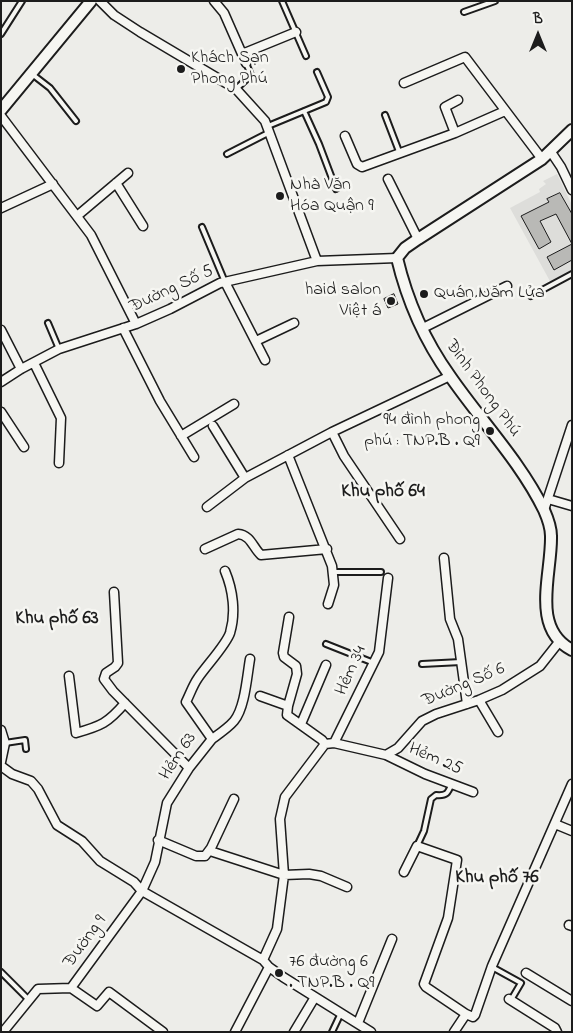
<!DOCTYPE html>
<meta charset="utf-8">
<style>
body{margin:0}
#map{position:relative;width:573px;height:1033px;overflow:hidden;background:#edede9;font-family:"Indie Flower",sans-serif}
canvas{display:block}
.frame{position:absolute;inset:0;border:2px solid #1c1c1c;pointer-events:none}
.north{position:absolute;left:513px;top:10px;width:50px;height:50px;-webkit-text-stroke:4px #f6f6f2;paint-order:stroke;rotate:0deg;font-size:14px;font-weight:700;line-height:20px;text-align:center;color:#1c1c1c}
.north::after{content:'';display:block;margin:auto;width:18px;height:22px;background:#1c1c1c;clip-path:polygon(50% 0,100% 100%,50% 72%,0 100%)}
</style>
<div id="map">
<canvas width="573" height="1033"></canvas>
<div class="frame"></div>
<div class="north">B</div>
</div>
<script>
const context = document.querySelector('canvas').getContext('2d');
context.lineJoin = 'round';
function fill(path, color) {
  context.fillStyle = color;
  context.fill(path, 'evenodd');
}
function stroke(path, color, width, dash) {
  context.strokeStyle = color;
  context.lineWidth = width;
  context.lineCap = dash ? 'butt' : 'round';
  context.setLineDash(dash || []);
  context.stroke(path);
}
function label(font, color, halo, rows, align = 'center') {
  context.font = font + ' "Indie Flower",sans-serif';
  context.lineWidth = 5;
  context.setLineDash([]);
  context.textBaseline = 'middle';
  context.strokeStyle = halo;
  context.fillStyle = color;
  for (const [text, x, y, turn = 0] of rows) {
    context.save();
    context.translate(x, y);
    context.rotate((+turn || 0) * Math.PI / 180);
    context.textAlign = isNaN(turn) ? turn : align;
    if (halo) context.strokeText(text, 0, 0);
    context.fillText(text, 0, 0);
    context.restore();
  }
}
fill(new Path2D(`
 M557,174L572,205V272L551,283L510,208L540,192L539,189L546,184L543,181Z`), '#ddddda');
const building = new Path2D(`
 M560,193L572,214V260L554,270L547,257L572,244L556,214L540,221L551,242L539,249L521,216L549,202L547,199Z
 M394,294L398,304L388,308L384,299Z`);
fill(building, '#b9b9b6');
stroke(building, '#1c1c1c', 1);
const lane = new Path2D(`
 M282,1L306,56
 M464,12L495,1
 M1,34L22,1
 M32,74L50,88L76,121
 M236,89L251,75L246,63
 M304,111L319,144L336,189
 M385,115L400,154
 M268,126L326,102L328,97L317,72
 M227,154L270,132
 M202,227L225,282
 M531,296L572,274
 M48,323L59,349
 M334,572H381
 M326,644L374,663
 M422,664L461,662
 M5,743L25,740L26,749
 M417,846L424,831L431,799L436,795C447,796 448,793 452,783
 M492,967L521,983L511,1000
 M1,972L29,1000
 M332,1032L341,1013`);
const street = new Path2D(`
 M100,1L114,15L140,32L236,89L265,121L317,261
 M214,1L224,13L246,63
 M242,54L296,32
 M404,83L465,57L542,159
 M1,116L91,235L136,324
 M455,133L445,107L458,100
 M345,136L357,164L362,167L455,133L505,111
 M551,152L561,167L572,190
 M388,179L418,239
 M116,183L143,226
 M1,208L53,184
 M77,216L128,173
 M225,282L265,360
 M123,328L160,401L194,457
 M423,328L507,286
 M1,330L21,369
 M256,341L294,323
 M34,363L61,418L59,463
 M1,382L21,369L59,349L136,324L170,309L220,283L317,261L397,258
 M1,412L24,447
 M213,426L245,478L332,432L450,376
 M332,432L344,456L400,539
 M181,436L234,404
 M288,455L332,566L334,585L328,604
 M548,499L572,506
 M207,507L245,478
 M544,510L572,425
 M205,549L238,534C251,535 253,548 261,555L327,549
 M444,558L450,619L458,639L467,704
 M114,592L118,663L115,667L106,673L104,679L113,691L189,768
 M69,676L76,733C101,726 108,723 125,703
 M260,696L288,706L287,715L322,740L325,744
 M479,700L498,732
 M288,706L297,674L296,666L284,657L283,653L289,617
 M301,724L326,665
 M1,730L5,743L1,762
 M212,739C219,734 228,728 234,721C245,708 247,676 250,659
 M334,743L379,652L388,578
 M386,755L425,774L473,792
 M1,766L12,774L31,781L38,789L57,825L82,841L100,861L134,882L142,891L263,960L269,967L283,977L371,1032
 M555,824L572,831
 M158,840L196,856H205L211,848L234,799
 M210,851L284,875L309,874L321,876L347,887
 M404,872L417,846L457,860L448,918L424,984L426,987L466,1014L473,1017L475,1015L492,966L572,784
 M569,925L572,926
 M263,960L277,929L284,875L280,819L285,797L325,744L334,743L386,755L398,748L422,721L436,714L479,700L502,690L540,666L559,642
 M526,973L572,1001
 M71,988L142,891L155,862L167,803L189,768L212,739L186,702C190,694 193,685 198,678C206,666 226,645 230,633C236,613 233,590 225,571
 M71,988L97,1006L109,992L163,1032
 M509,999L555,1028L557,1032
 M358,1023L392,939
 M3,1032L38,989L71,988
 M235,1032L269,967
 M294,1032L315,997
 M454,1032L466,1014`);
const secondary = new Path2D(`
 M1,110L91,1
 M572,130L542,159L418,239L405,248L397,258C407,300 425,341 450,376C481,421 520,461 544,510C548,519 551,527 551,536C552,574 530,628 572,650`);
stroke(lane, '#1c1c1c', 8);
stroke(street, '#1c1c1c', 11);
stroke(secondary, '#1c1c1c', 14);
stroke(lane, '#f6f6f2', 4);
stroke(street, '#f6f6f2', 8);
stroke(secondary, '#f6f6f2', 10);
for (const [x, y, r, color] of [
 [181,69,5,"#1c1c1c"],
 [280,196,5,"#1c1c1c"],
 [424,294,5,"#1c1c1c"],
 [391,301,5,"#1c1c1c"],
 [490,431,5,"#1c1c1c"],
 [279,973,5,"#1c1c1c"]
]) {
  const dot = new Path2D();
  dot.arc(x, y, r, 0, 2 * Math.PI);
  context.fillStyle = color;
  context.fill(dot);
  stroke(dot, '#f6f6f2', 2);
}
label('18px', '#1c1c1c', '#f6f6f2', [
 ["Khách Sạn",191,59],
 ["Phong Phú",191,80],
 ["Nhà Văn",290,186],
 ["Hóa Quận 9",290,207],
 ["haid salon",381,291,"right"],
 ["Việt á",381,312,"right"],
 ["Quán Năm Lửa",434,294],
 ["94 đình phong",480,421,"right"],
 ["phú : TNP.B . Q9",480,442,"right"],
 ["76 đường 6",289,963],
 [". TNP.B . Q9",289,984]
], 'left');
label('18px', '#1c1c1c', '#f6f6f2', [
 ["Đường Số 5",172,290,-25],
 ["Đình Phong Phú",482,389,54],
 ["Hẻm 34",352,671,-66],
 ["Đường Số 6",464,686,-23],
 ["Hẻm 63",179,757,-57],
 ["Hẻm 25",435,760,23],
 ["Đường 9",86,942,-54]
]);
label('bold 19px', '#1c1c1c', '#f6f6f2', [
 ["Khu phố 64",383,493],
 ["Khu phố 63",57,620],
 ["Khu phố 76",497,879]
]);
</script>
